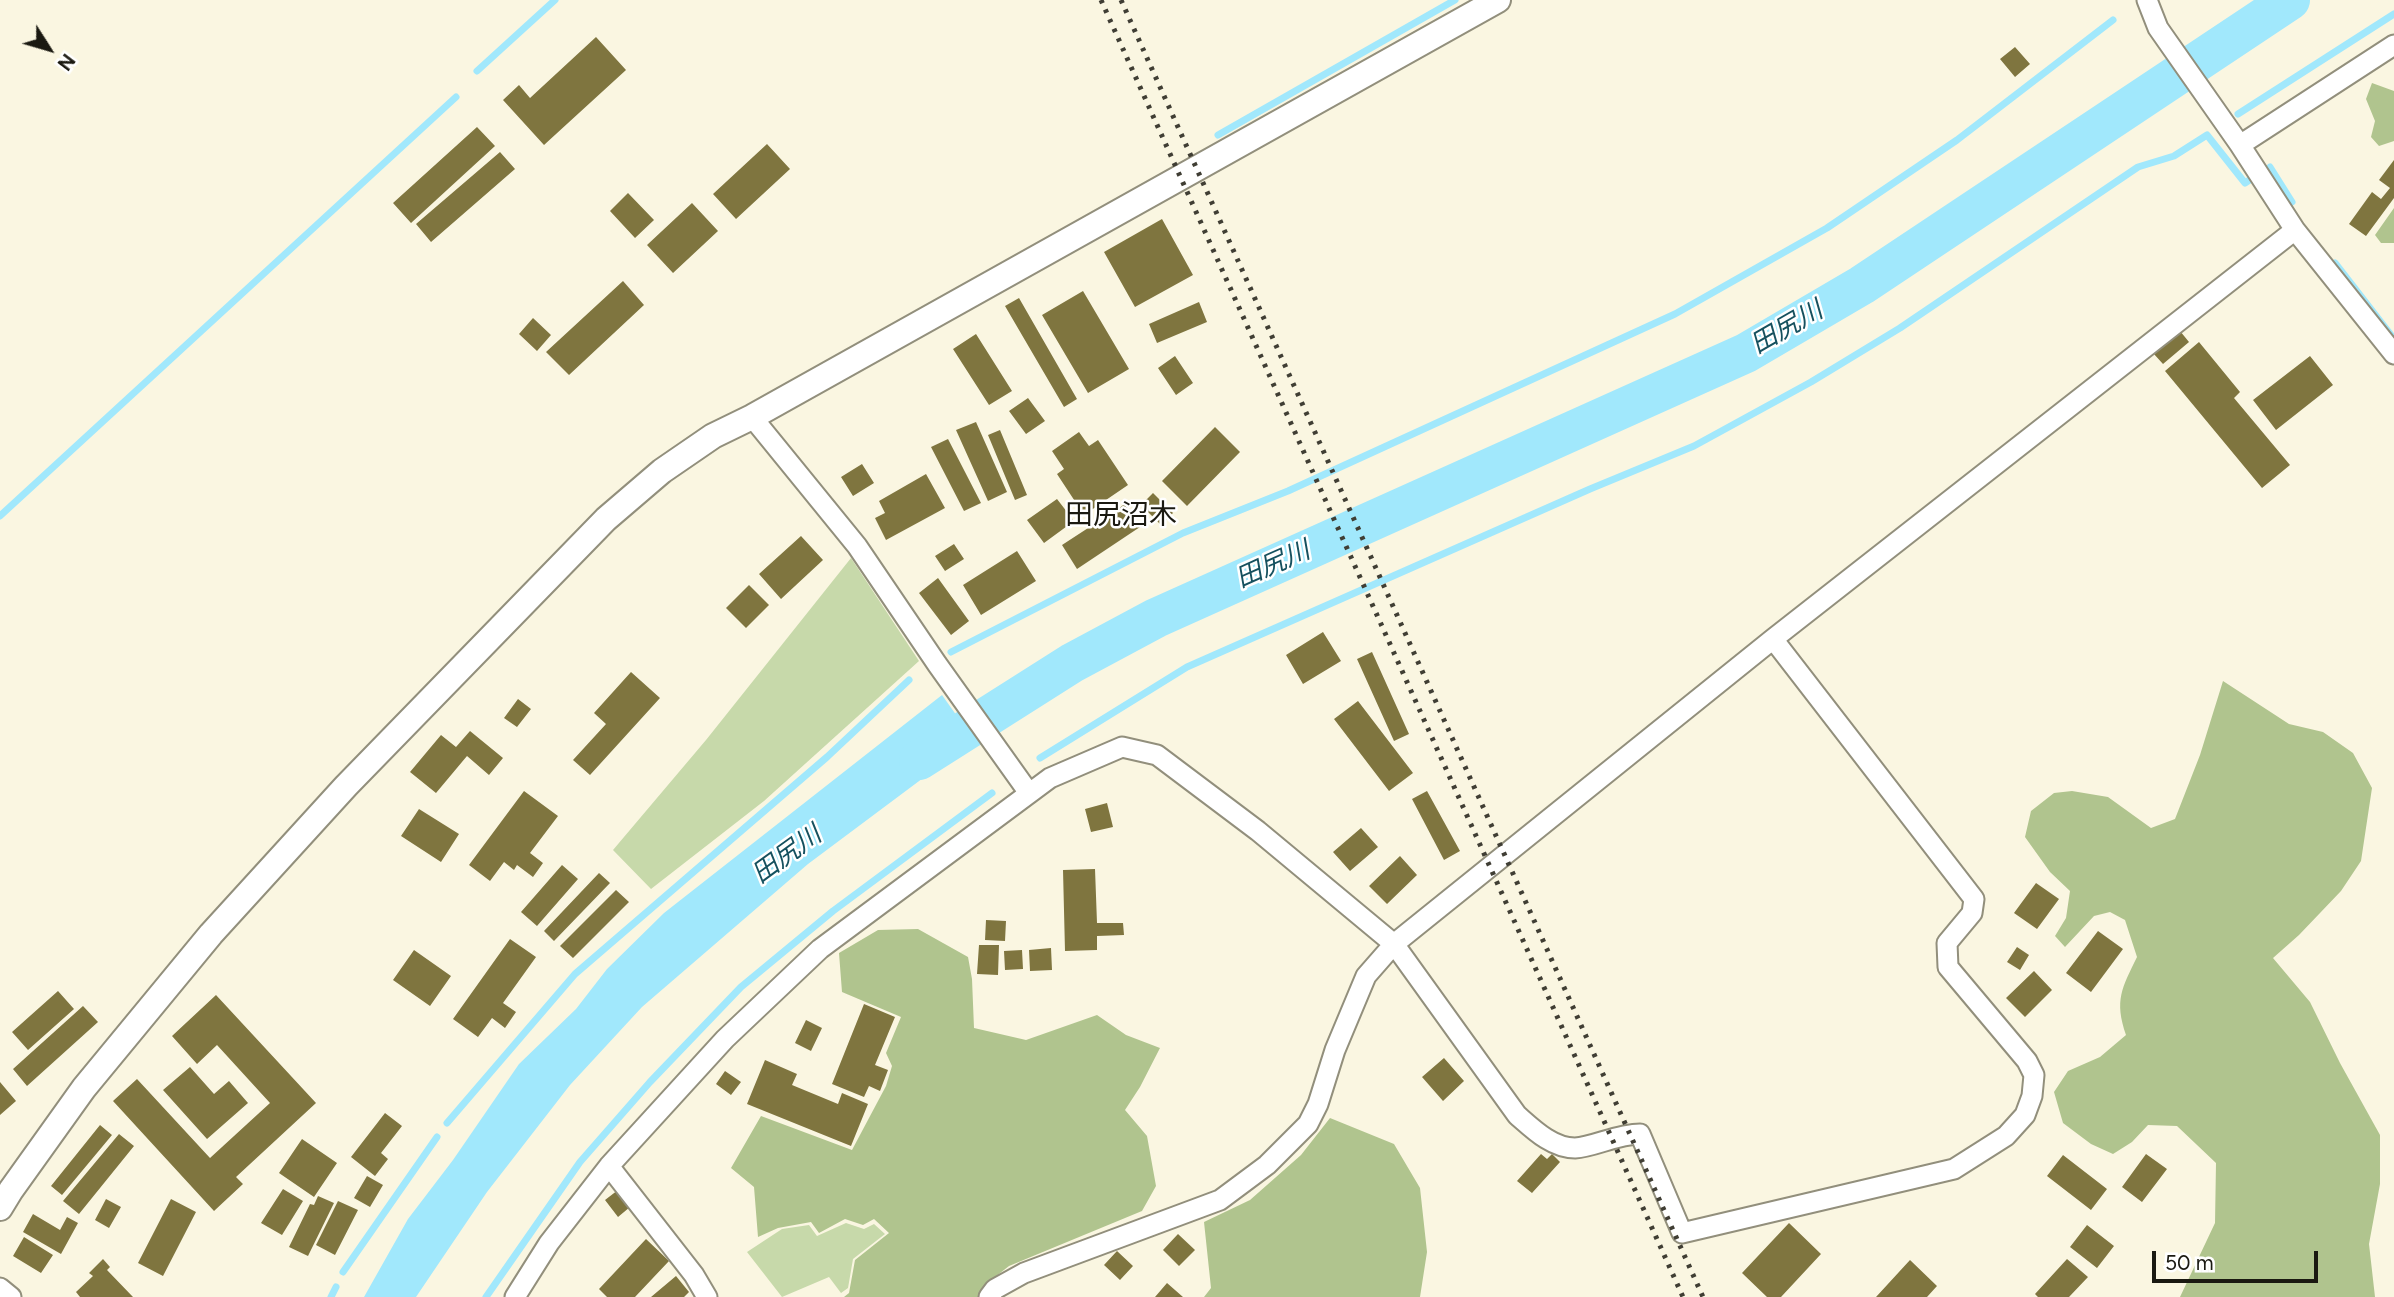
<!DOCTYPE html>
<meta charset="utf-8">
<style>
body{margin:0}
#map{position:relative;width:2394px;height:1297px;overflow:hidden;background:#faf6e1;font-family:Figtree,sans-serif}
canvas{display:block}
.north{position:absolute;left:14px;top:14px;width:70px;height:70px;-webkit-text-stroke:5px #fff;paint-order:stroke;rotate:127deg;font-size:19px;font-weight:700;line-height:28px;text-align:center;color:#1a1911}
.north::after{content:'';display:block;margin:auto;width:24px;height:32px;background:#1a1911;clip-path:polygon(50% 0,100% 100%,50% 72%,0 100%)}
.scale{position:absolute;left:2152px;top:1251px;width:166px;height:32px;box-sizing:border-box;border:4px solid #1a1911;border-top:0;padding-left:9px;font-size:21px;line-height:24px;white-space:nowrap;color:#1a1911;-webkit-text-stroke:5px #fff;paint-order:stroke}
</style>
<div id="map">
<canvas width="2394" height="1297"></canvas>
<div class="north">N</div>
<div class="scale">50 m</div>
</div>
<script>
const context = document.querySelector('canvas').getContext('2d');
context.lineJoin = 'round';
function fill(path, color) {
  context.fillStyle = color;
  context.fill(path, 'evenodd');
}
function stroke(path, color, width, dash) {
  context.strokeStyle = color;
  context.lineWidth = width;
  context.lineCap = dash ? 'butt' : 'round';
  context.setLineDash(dash || []);
  context.stroke(path);
}
function label(font, color, halo, rows, align = 'center') {
  context.font = font + ' Figtree,"Noto Sans JP",sans-serif';
  context.lineWidth = 5;
  context.setLineDash([]);
  context.textBaseline = 'middle';
  context.strokeStyle = halo;
  context.fillStyle = color;
  for (const [text, x, y, turn = 0] of rows) {
    context.save();
    context.translate(x, y);
    context.rotate((+turn || 0) * Math.PI / 180);
    context.textAlign = isNaN(turn) ? turn : align;
    if (halo) context.strokeText(text, 0, 0);
    context.fillText(text, 0, 0);
    context.restore();
  }
}
fill(new Path2D(`
 M851,558L919,661L764,801L651,889L613,850L706,740Z
 M846,1223L864,1229L874,1224L885,1234L853,1259L848,1288L841,1293L829,1277L782,1297L747,1252L782,1229L809,1225L817,1236Z`), '#c7d9aa');
fill(new Path2D(`
 M2372,83L2394,91V141L2379,146L2371,137L2375,121L2366,99Z
 M2394,208V243H2381L2375,235Z
 M2223,681L2289,724L2323,732L2353,753L2372,788L2361,861L2341,891L2299,935L2273,958L2310,1002L2340,1063L2380,1135V1184L2369,1244L2375,1297H2180L2215,1223L2216,1163L2177,1126L2148,1125L2132,1142L2113,1154L2091,1144L2063,1123L2054,1092L2068,1071L2100,1057L2126,1035C2114,1000 2122,988 2137,957L2125,920L2110,912L2094,916L2065,947L2055,936L2066,918L2070,891L2050,872L2025,837L2031,811L2054,793L2072,791L2108,797L2151,828L2175,819L2200,755Z
 M918,929L968,957L972,979L974,1028L1026,1040L1097,1015L1126,1035L1160,1048L1140,1087L1125,1110L1147,1136L1156,1186L1142,1211L1009,1266L990,1281L980,1297H844L849,1293L855,1260L889,1233L874,1219L863,1225L845,1219L819,1233L811,1222L778,1228L758,1237L754,1187L731,1168L761,1116L852,1150L886,1086L892,1066L886,1053L901,1017L842,992L839,953L878,930Z
 M1330,1118L1394,1144L1420,1188L1427,1252L1420,1297H1204L1211,1288L1204,1222L1250,1200L1301,1155Z`), '#b0c48e');
fill(new Path2D(`
 M942,695L974,740L808,864L642,1007L570,1085L487,1192L416,1297H364L408,1219L453,1160L519,1064L576,1009L607,969L664,913Z`), '#a1e8fc');
stroke(new Path2D(`
 M477,71L555,0
 M2238,114L2394,14
 M1218,135L1455,0
 M2270,167L2292,202
 M2335,263L2394,339
 M0,516L456,97
 M951,652L1183,533L1288,491L1675,314L1827,228L1957,140L2113,20
 M1040,758L1187,667L1590,489L1694,446L1811,382L1900,328L2138,167L2174,156L2207,135L2245,183L2251,179
 M447,1123L575,974L827,757L909,680
 M343,1272L437,1137
 M331,1297L336,1287
 M486,1297L580,1162L650,1082L741,987L833,911L992,793`), '#a1e8fc', 7);
stroke(new Path2D(`
 M919,760L1072,663L1156,618L1746,353L1862,285L2290,0`), '#a1e8fc', 40);
fill(new Path2D(`
 M596,37L626,70L544,145L503,100L519,85L530,98Z
 M2015,47L2030,64L2015,77L2000,59Z
 M477,127L495,146L411,223L393,203Z
 M767,144L790,169L736,219L713,194Z
 M500,152L515,169L431,242L416,224Z
 M2394,160V198L2366,236L2349,224L2372,192L2381,199L2390,188L2379,180Z
 M628,193L654,220L635,238L610,211Z
 M692,203L718,231L673,273L647,245Z
 M1162,219L1193,275L1135,307L1104,252Z
 M623,281L644,305L569,375L546,352Z
 M1083,291L1129,369L1088,393L1042,315Z
 M1019,298L1077,399L1064,407L1005,306Z
 M1199,302L1207,322L1157,343L1149,324Z
 M533,318L551,335L537,351L519,334Z
 M2180,331L2189,342L2163,364L2153,353Z
 M976,334L1012,391L989,405L953,349Z
 M2199,342L2240,392L2234,398L2290,465L2262,488L2165,371Z
 M1175,356L1193,383L1176,395L1158,368Z
 M2310,356L2333,385L2276,430L2253,400Z
 M1028,398L1045,421L1026,434L1009,411Z
 M976,422L1007,492L988,501L956,430Z
 M1215,427L1240,452L1187,506L1162,481Z
 M1000,430L1027,495L1015,500L988,435Z
 M1079,432L1089,446L1098,440L1128,485L1084,515L1057,474L1064,469L1052,451Z
 M948,439L981,503L964,511L931,447Z
 M862,464L874,483L853,496L841,477Z
 M926,474L945,508L886,540L875,518L885,513L879,501Z
 M1153,493L1173,513L1161,525L1141,505Z
 M1057,499L1074,521L1044,543L1027,520Z
 M1125,504L1140,527L1077,569L1062,545Z
 M801,536L823,560L781,599L759,574Z
 M954,544L964,559L945,571L935,556Z
 M1017,551L1036,581L981,615L963,585Z
 M938,578L969,621L951,635L919,593Z
 M749,585L769,605L746,628L726,608Z
 M1323,632L1341,661L1303,684L1286,655Z
 M1372,652L1409,734L1394,741L1357,659Z
 M631,672L660,698L590,775L573,760L606,724L594,713Z
 M518,699L531,709L517,727L504,718Z
 M1358,701L1413,773L1389,791L1334,719Z
 M470,731L503,758L489,775L467,756L436,793L410,772L441,735L456,747Z
 M524,791L558,816L530,853L543,863L533,877L517,865L514,870L504,862L490,881L469,865Z
 M1427,791L1460,851L1444,860L1412,799Z
 M1107,803L1113,827L1091,832L1085,809Z
 M419,809L459,834L441,862L401,836Z
 M1361,828L1378,847L1350,871L1333,852Z
 M1400,856L1417,875L1387,904L1369,886Z
 M562,865L578,879L537,926L521,912Z
 M1095,869L1097,923H1123L1124,935L1097,936V950L1065,951L1063,870Z
 M599,873L610,883L554,941L544,931Z
 M2036,883L2059,899L2037,929L2014,913Z
 M616,890L629,902L573,958L560,946Z
 M986,920L1006,921L1005,941L985,940Z
 M2098,931L2123,949L2091,992L2066,973Z
 M510,939L536,957L503,1003L516,1012L505,1028L492,1018L478,1037L453,1019Z
 M979,945H999L998,975L977,974Z
 M2017,947L2029,955L2020,970L2007,962Z
 M1051,948L1052,970L1030,971L1029,950Z
 M414,950L451,976L430,1006L393,980Z
 M1022,950L1023,969L1005,970L1004,951Z
 M2034,971L2052,990L2025,1017L2006,998Z
 M58,991L74,1009L28,1050L12,1032Z
 M216,995L316,1103L236,1177L243,1184L214,1211L113,1101L137,1079L210,1158L270,1103L217,1045L197,1064L172,1036Z
 M864,1004L895,1017L875,1065L888,1070L880,1091L869,1086L864,1097L832,1084Z
 M83,1006L98,1022L27,1086L13,1069Z
 M806,1020L822,1028L811,1051L795,1043Z
 M1444,1058L1464,1081L1443,1101L1422,1077Z
 M765,1060L797,1074L792,1085L838,1104L842,1093L868,1104L851,1146L747,1104Z
 M190,1067L214,1094L229,1081L248,1103L207,1139L163,1090Z
 M725,1071L741,1082L731,1095L716,1084Z
 M0,1082L16,1101L0,1115Z
 M385,1113L402,1126L381,1153L388,1159L375,1176L351,1157Z
 M100,1125L112,1135L62,1195L51,1186Z
 M119,1134L134,1146L79,1214L63,1201Z
 M302,1139L337,1163L314,1197L279,1173Z
 M1541,1154L1547,1159L1552,1154L1560,1162L1532,1193L1517,1181Z
 M2146,1154L2167,1169L2142,1202L2122,1187Z
 M2063,1155L2107,1189L2091,1210L2047,1176Z
 M367,1176L383,1185L370,1207L354,1198Z
 M283,1189L303,1201L282,1235L261,1223Z
 M618,1190L630,1207L618,1217L605,1200Z
 M318,1196L334,1203L308,1256L289,1247L310,1204L314,1205Z
 M106,1199L121,1207L109,1228L95,1220Z
 M171,1199L196,1212L163,1276L138,1263Z
 M338,1201L358,1210L335,1255L316,1245Z
 M33,1214L60,1230L67,1217L78,1223L61,1254L23,1232Z
 M1789,1223L1821,1254L1781,1297H1767L1742,1273Z
 M2087,1225L2114,1246L2097,1268L2070,1247Z
 M1178,1234L1195,1250L1179,1266L1163,1250Z
 M24,1237L53,1255L41,1273L13,1256Z
 M646,1239L669,1261L635,1297H607L599,1289Z
 M1117,1251L1133,1266L1120,1280L1104,1265Z
 M103,1259L110,1267L107,1270L133,1297H80L76,1292L93,1276L89,1273Z
 M2067,1259L2088,1277L2069,1297H2038L2035,1294Z
 M1910,1260L1937,1286L1927,1297H1876Z
 M676,1276L689,1292L684,1297H651Z
 M1167,1283L1183,1297H1155Z`), '#7f753f');
const minor = new Path2D(`
 M2147,0L2158,28L2240,145L2295,230L2394,354
 M2240,145L2394,45
 M752,417L857,546L937,664L1029,793
 M609,1166L694,1275L707,1297
 M0,1288L11,1297
 M515,1297L549,1243L609,1166L725,1039L820,949L1050,778L1122,747L1157,755L1258,831L1394,944L1517,1115C1533,1129 1552,1148 1575,1148C1594,1147 1617,1134 1640,1134L1682,1233L1954,1169L2006,1136L2025,1115L2032,1096L2034,1075L2027,1061L1948,967L1947,943L1972,913L1974,899L1773,639
 M989,1297L995,1289L1024,1273L1220,1200L1267,1165L1308,1124L1318,1104L1335,1050L1366,976L1394,944L1773,639L2295,230`);
const tertiary = new Path2D(`
 M0,1208L11,1190L84,1088L211,934L346,786L606,519L662,471L713,436L752,417L1498,0`);
stroke(minor, '#928f7c', 23);
stroke(tertiary, '#928f7c', 28);
stroke(minor, '#fff', 19);
stroke(tertiary, '#fff', 24);
stroke(new Path2D(`
 M1101,0L1683,1297
 M1121,0L1703,1297`), '#403e34', 5, [3.5, 7]);
label('italic 26px', '#15515f', '#fff', [
 ["田尻川",1787,328,-30],
 ["田尻川",1273,565,-24],
 ["田尻川",787,855,-36]
]);
label('28px', '#1a1911', '#fff', [
 ["田尻沼木",1121,516]
]);
</script>
